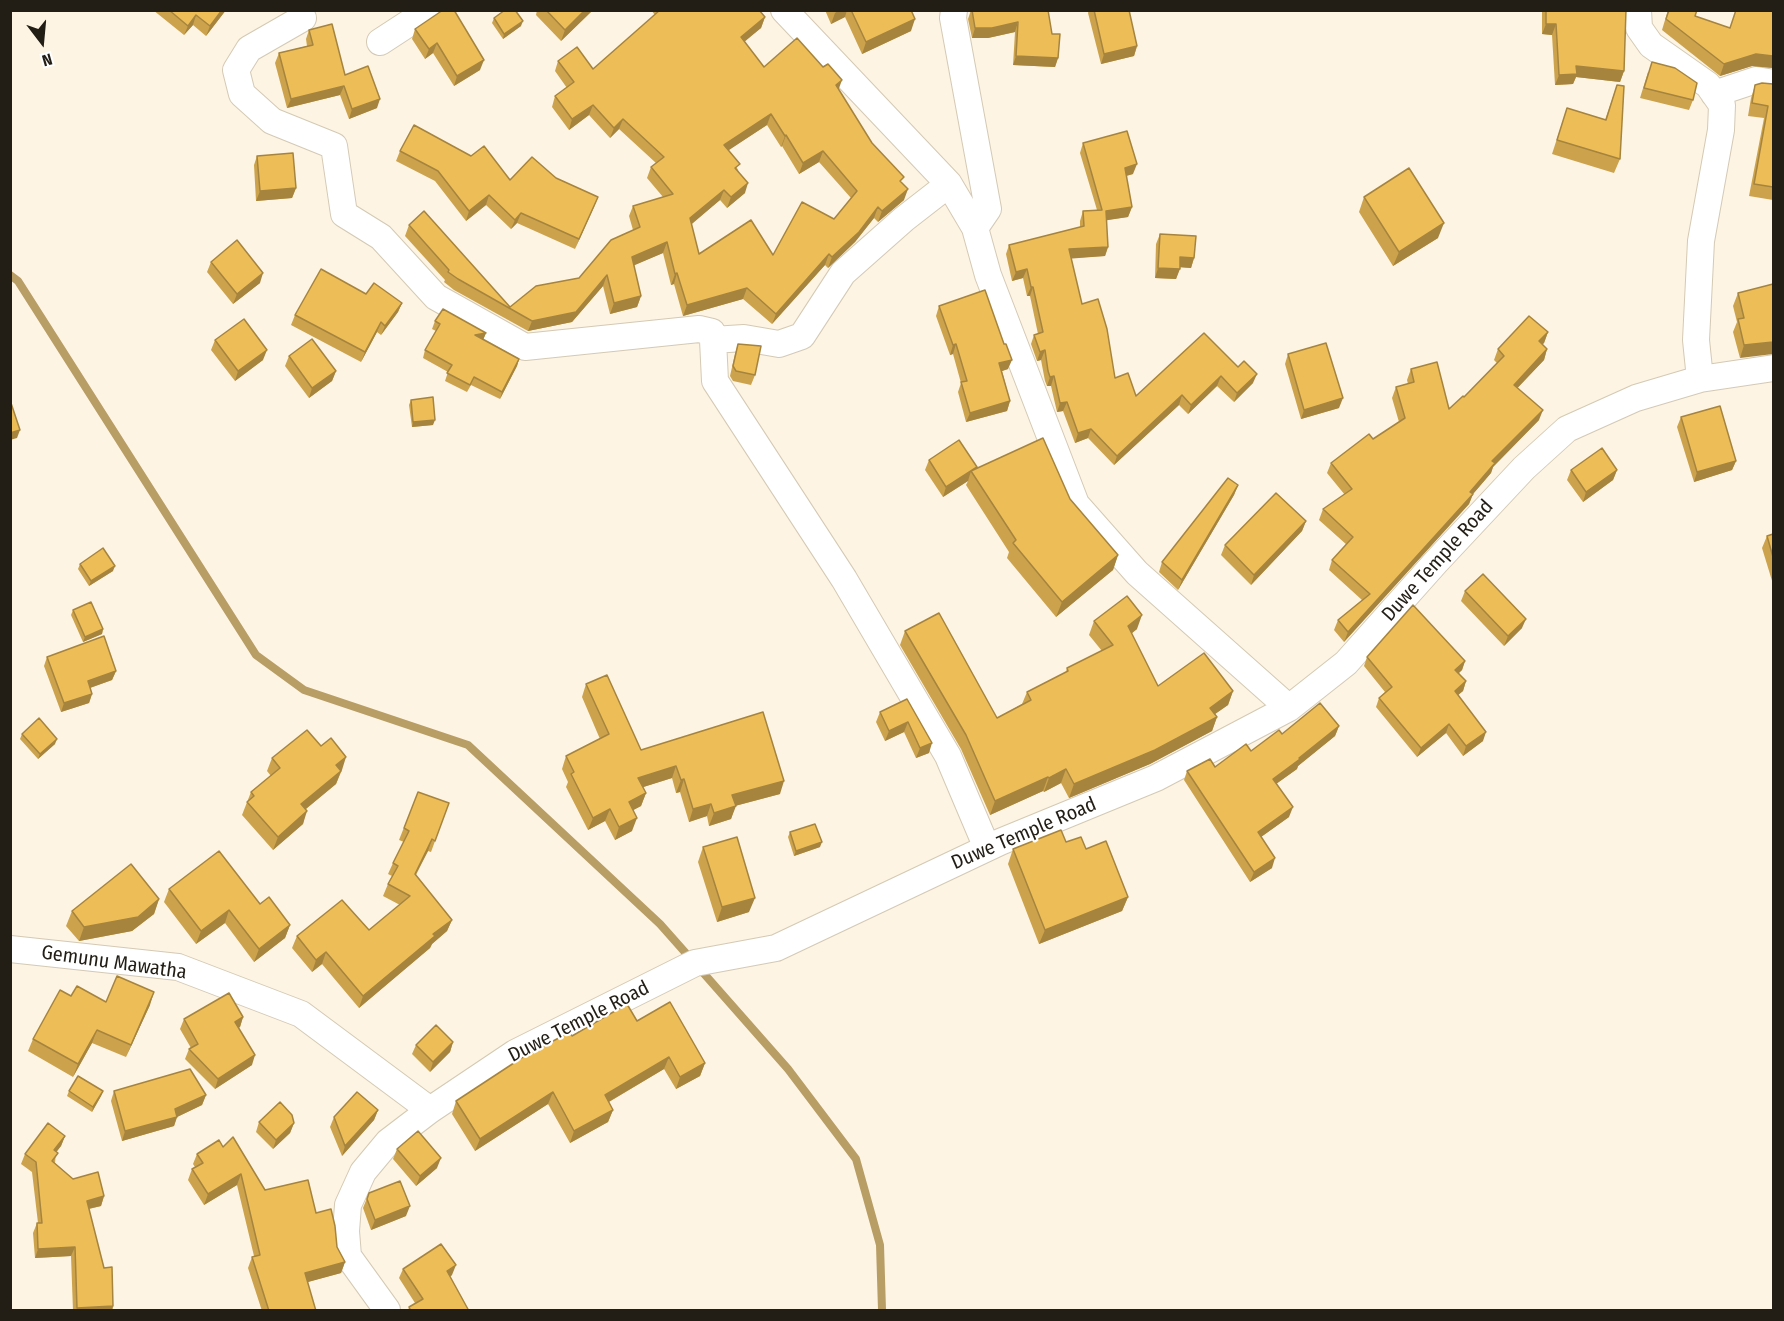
<!DOCTYPE html>
<style>
body{margin:0}
#map{position:relative;width:1784px;height:1321px;overflow:hidden;background:#fdf4e3;font-family:"Fira Sans Condensed",sans-serif}
canvas{display:block}
.frame{position:absolute;inset:0;border:12px solid #221e16;pointer-events:none}
.north{position:absolute;left:12px;top:12px;width:60px;height:60px;-webkit-text-stroke:4px #fff;paint-order:stroke;rotate:164deg;font-size:16px;font-weight:700;line-height:24px;text-align:center;color:#221e16}
.north::after{content:'';display:block;margin:auto;width:21px;height:27px;background:#221e16;clip-path:polygon(50% 0,100% 100%,50% 72%,0 100%)}
</style>
<div id="map">
<canvas width="1784" height="1321"></canvas>
<div class="frame"></div>
<div class="north">N</div>
</div>
<script>
const context = document.querySelector('canvas').getContext('2d');
context.lineJoin = 'round';
function stroke(path, color, width, dash) {
  context.strokeStyle = color;
  context.lineWidth = width;
  context.lineCap = dash ? 'butt' : 'round';
  context.setLineDash(dash || []);
  context.stroke(path);
}
function fill(path, color) {
  context.fillStyle = color;
  context.fill(path, 'evenodd');
}
function label(font, color, halo, rows, align = 'center') {
  context.font = font + ' "Fira Sans Condensed",sans-serif';
  context.lineWidth = 4.5;
  context.setLineDash([]);
  context.textBaseline = 'middle';
  context.strokeStyle = halo;
  context.fillStyle = color;
  for (const [text, x, y, turn = 0] of rows) {
    context.save();
    context.translate(x, y);
    context.rotate((+turn || 0) * Math.PI / 180);
    context.textAlign = isNaN(turn) ? turn : align;
    if (halo) context.strokeText(text, 0, 0);
    context.fillText(text, 0, 0);
    context.restore();
  }
}
stroke(new Path2D(`
 M10,275L18,281L256,655L304,690L468,745L660,924L691,959
 M699,968L788,1069L856,1159L880,1245L882,1310`), '#b89d65', 8);
const minor = new Path2D(`
 M784,10L949,184L975,228L988,275L1076,504L1137,573L1289,708
 M954,10L953,18L988,209L975,228
 M1638,10L1639,28L1651,45L1708,85L1722,105L1721,130L1701,241L1696,340L1700,379
 M303,18L249,49L236,70L242,94L272,121L334,146L344,214L381,237L436,297L525,347L699,329L712,332L713,340
 M380,42L429,10
 M1714,94L1756,80L1774,83
 M949,184L904,219L843,273L802,336L779,344L744,338L713,340L715,381L844,579L948,756L987,848
 M10,949L178,967L301,1014L430,1110
 M387,1310L348,1256L346,1231L348,1205L363,1172L388,1142L430,1110L515,1053L695,963L776,948L1000,842L1156,778L1289,708L1346,663L1436,562L1524,468L1567,429L1636,398L1700,379L1774,368`);
stroke(minor, '#d4c9b4', 28);
stroke(minor, '#fff', 26);
fill(new Path2D(`
 M153,10H226L206,36L193,25L184,35Z
 M537,10H593L561,41L536,15Z
 M651,10H759L765,17L761,28L744,41L764,67L838,89L872,143L902,183L904,200L878,222L874,218L855,242L828,268L825,265L772,324L743,299L683,316L674,284L671,285L663,253L634,265L641,296L637,307L610,314L603,286L572,322L528,331L454,290L444,282L445,280L405,236L409,225L510,307L579,278L633,230L629,216L633,206L663,197L647,178L651,167L656,163L619,129L610,138L589,115L569,130L552,107L555,96L567,88L555,71L558,61L593,69L655,15ZM767,125L781,147L782,146L799,174L819,162L851,198L834,219L773,255L699,254L691,224L720,200L727,208L745,193L738,170L728,150Z
 M825,10H911V31L862,54L845,17L831,24Z
 M971,10L1052,34L1058,58L1055,67L1013,65L1015,32L988,38H972L968,19Z
 M1089,10H1129L1137,46L1134,56L1101,64L1088,13Z
 M1542,10H1626L1624,71L1620,82L1576,77L1573,84L1555,85L1552,35L1542,34Z
 M1668,10H1697L1695,16L1730,28L1773,10V68L1752,66L1720,76L1662,30Z
 M494,18L521,26L503,39L492,23Z
 M415,29L480,70L454,86L433,53L425,59L412,39Z
 M309,30L345,75L377,108L349,119L340,95L287,108L275,63L279,53L307,46L306,39Z
 M1648,72L1693,100L1689,110L1640,98Z
 M1773,84V200L1749,196L1764,118L1748,116L1751,98L1755,85Z
 M1617,85L1620,159L1614,173L1552,154L1567,108L1605,120Z
 M1083,143L1133,174L1126,176L1132,207L1128,217L1106,220L1108,247L1105,256L1071,258L1082,304L1115,378L1136,396L1204,333L1253,383L1234,402L1217,386L1188,414L1179,405L1114,465L1088,438L1075,443L1063,411L1057,412L1051,386H1047L1045,381L1041,360L1037,361L1031,344L1034,335L1038,334L1030,296H1027L1023,278L1012,281L1006,254L1009,245L1080,227V221L1083,211L1097,210L1080,153Z
 M400,151L510,180L556,178L598,197L575,249L517,223L511,229L486,205L466,221L435,181L396,161Z
 M257,156L296,188L292,198L256,201L254,165Z
 M1364,197L1438,238L1393,266L1359,212Z
 M1160,234L1194,258L1191,268L1180,267L1176,279L1155,278L1156,244Z
 M211,262L260,283L233,304L207,272Z
 M1773,284L1740,358L1733,332L1737,322L1733,306L1738,293Z
 M366,294L402,303L398,312L381,335L377,332L361,362L291,325L295,315Z
 M939,306L1008,369L1002,371L1010,401L1007,411L966,422L958,392L961,383L953,354L950,355L936,316Z
 M435,321L486,333L483,340L519,359L517,366L500,399L471,385L467,392L445,381L448,372L423,358L425,350L436,331L432,329Z
 M1548,332L1544,343L1542,344L1547,349L1544,360L1517,388L1539,420L1493,467L1491,473L1473,494L1469,504L1344,642L1334,630L1338,620L1362,600L1329,570L1332,560L1347,545L1319,520L1323,509L1345,495L1327,473L1331,463L1373,439L1399,422L1392,398L1396,387L1408,384L1407,380L1411,369L1449,409L1464,397L1497,363L1494,360L1498,349Z
 M215,340L263,360L235,381L211,350Z
 M738,344L755,375L751,385L733,381L730,376L735,354Z
 M1288,354L1339,408L1301,419L1285,364Z
 M289,356L336,371L332,381L309,398L285,366Z
 M411,400L433,425L412,427L409,405Z
 M1681,417L1736,461L1732,470L1694,482L1677,427Z
 M929,460L976,468L1070,499L1118,555L1113,570L1056,617L1007,558L1009,552L966,485L968,481L943,497L925,470Z
 M1571,470H1617L1613,480L1583,502L1567,480Z
 M1238,485L1234,495L1178,590L1159,572L1162,562Z
 M1306,521L1302,531L1251,585L1221,555L1225,545Z
 M1773,534V584L1762,548L1767,536Z
 M80,564L113,571L89,586L78,569Z
 M1465,591L1522,628L1504,646L1461,601Z
 M73,610L103,629L102,634L83,642L71,615Z
 M1094,621L1137,629L1131,634L1158,686L1233,691L1228,705L1215,714L1217,717L1212,731L1150,764L1069,798L1061,783L1044,792L1043,791L990,815L961,749L900,645L905,631L997,718L1022,704L1027,692L1066,672L1067,668L1102,651L1089,635Z
 M47,657L116,671L112,680L90,688L92,694L89,703L61,712L44,666Z
 M1367,657L1465,661L1462,670L1459,673L1466,681L1463,691L1458,695L1483,741L1463,756L1446,733L1417,757L1376,707L1379,698L1385,692L1364,666Z
 M586,684L641,750L780,794L735,806L731,819L709,826L707,816L689,822L680,792L676,793L672,778L643,787L646,793L641,806L633,810L632,831L615,840L605,821L588,830L566,787L568,782L562,769L566,756L600,739L582,697Z
 M907,699L929,753L916,758L904,732L885,741L876,722L880,712Z
 M1339,726L1335,736L1298,766L1297,769L1276,784L1289,817L1261,837L1272,868L1250,882L1184,780L1187,771L1215,767L1251,751L1282,734Z
 M22,734L55,744L38,759L20,739Z
 M272,758L342,770L336,784L306,809L303,824L273,850L242,815L251,792L271,776L267,771Z
 M418,792L449,803L431,852L428,851L416,875L452,920L447,931L432,944L430,948L359,1008L322,964L312,972L292,948L297,936L369,930L400,905L383,896L388,884L392,876L388,874L393,863L404,842L399,840Z
 M790,832L820,847L794,856L788,837Z
 M1066,842L1086,849L1128,897L1122,911L1039,944L1008,864L1013,849Z
 M703,847L749,912L717,922L698,862Z
 M169,889L260,904L290,925L285,938L254,962L225,923L196,944L164,902Z
 M159,899L154,914L132,931L79,941L66,926L72,911Z
 M71,996L106,1002L150,1005L126,1057L92,1043L73,1077L28,1051L33,1039Z
 M243,1017L240,1027L238,1028L252,1065L215,1089L185,1059L189,1049L191,1048L180,1029L184,1019Z
 M637,1021L705,1063L700,1076L676,1089L664,1069L609,1102L613,1110L608,1122L570,1143L548,1104L475,1151L452,1114L456,1101L572,1036Z
 M453,1042L450,1052L430,1072L412,1054L416,1045Z
 M69,1091H103L101,1096L92,1112L67,1096Z
 M114,1091L206,1095L202,1105L177,1117L174,1126L122,1141L111,1101Z
 M378,1110L374,1120L342,1156L330,1127L334,1117Z
 M259,1122L294,1123L290,1133L273,1149L256,1132Z
 M65,1136L61,1146L56,1152L55,1163L73,1179L104,1196L101,1206L89,1209L113,1306L112,1311H73L71,1256L35,1258L33,1233L37,1223H38L32,1172L21,1164L25,1154Z
 M223,1147L265,1190L316,1213L337,1247L345,1262L341,1273L307,1282L316,1311H262L248,1268L252,1257L254,1256L237,1185L204,1205L188,1180L192,1169L195,1167L193,1164L197,1154Z
 M397,1149L437,1168L416,1186L393,1159Z
 M369,1193L406,1216L371,1230L363,1208Z
 M403,1269L452,1275L450,1277L469,1311H408L409,1307L415,1303L399,1278Z`), '#cca34c');
fill(new Path2D(`
 M222,10H226L206,36L210,26Z
 M585,10H593L561,41L565,30Z
 M839,10H847L845,17L831,24L835,13Z
 M196,15L193,25L184,35L188,26Z
 M765,17L761,28L737,48L741,37Z
 M915,19L911,31L862,54L866,42Z
 M523,21L521,26L503,39L504,34Z
 M1018,22L1015,32L988,38H972L975,28Z
 M1546,24H1556L1552,35L1542,34Z
 M437,43L433,53L425,59L429,49Z
 M1137,46L1134,56L1101,64L1104,54Z
 M1756,54L1773,56V68L1752,66L1720,76L1724,64Z
 M1016,56L1058,58L1055,67L1013,65Z
 M484,60L480,70L454,86L457,76Z
 M1576,66L1624,71L1620,82L1576,77L1573,84L1555,85L1559,75Z
 M842,80L838,91L836,85Z
 M344,86L340,95L287,108L291,99Z
 M380,99L377,108L349,119L352,109Z
 M593,105L589,115L569,130L572,119Z
 M771,114L767,125L720,156L724,145Z
 M623,119L619,129L610,138L614,128Z
 M786,135L782,146L781,147L785,136Z
 M823,151L819,162L799,174L803,163Z
 M1137,164L1133,174L1122,177L1125,168Z
 M748,183L745,193L727,208L731,197Z
 M296,188L292,198L256,201L260,191Z
 M908,189L904,200L878,222L882,211Z
 M724,190L720,200L686,229L690,218Z
 M489,195L486,205L466,221L469,211Z
 M598,197L594,207L575,249L579,239Z
 M878,207L874,218L855,242L828,268L832,257Z
 M1132,207L1128,217L1102,221L1106,211Z
 M521,213L517,223L511,229L515,220Z
 M1444,223L1438,238L1393,266L1399,252Z
 M667,242L663,253L628,268L632,257Z
 M1108,247L1105,256L1066,259L1069,249Z
 M829,254L825,265L772,324L776,314Z
 M1180,257L1194,258L1191,268L1177,267Z
 M1158,268L1180,269L1176,279L1155,278Z
 M1027,269L1023,278L1012,281L1016,272Z
 M263,273L260,283L233,304L237,294Z
 M677,273L674,284L671,285L675,274Z
 M607,275L603,286L572,322L528,331L532,321Z
 M1031,287H1033L1030,296H1027Z
 M747,288L743,299L683,316L687,305Z
 M641,296L637,307L610,314L614,303Z
 M402,303L398,312L381,335L385,326Z
 M381,322L377,332L361,362L365,352Z
 M1548,332L1544,343L1535,352L1539,341Z
 M486,333L483,340L475,335Z
 M1773,342V354L1740,358L1744,345Z
 M956,344L953,354L950,355L953,345Z
 M1547,349L1544,360L1510,396L1514,385Z
 M267,350L263,360L235,381L238,371Z
 M1045,350L1041,360L1037,361L1040,352Z
 M519,359L517,366L500,399L502,392Z
 M1012,360L1008,369L996,373L999,363Z
 M336,371L332,381L309,398L312,388Z
 M1257,374L1253,383L1234,402L1237,393Z
 M1054,376L1051,386H1047L1050,377Z
 M1221,376L1217,386L1188,414L1191,405Z
 M1182,395L1179,405L1114,465L1117,456Z
 M1343,398L1339,408L1301,419L1304,410Z
 M1010,401L1007,411L966,422L970,413Z
 M1067,402L1063,411L1057,412L1060,403Z
 M1543,410L1539,420L1493,467L1491,473L1473,494L1469,504L1344,642L1348,632L1470,492L1492,461Z
 M435,420L433,425L412,427L413,422Z
 M1091,429L1088,438L1075,443L1078,433Z
 M20,430L17,438L10,440V433Z
 M1736,461L1732,470L1694,482L1697,472Z
 M1617,470L1613,480L1583,502L1586,492Z
 M971,471L968,481L943,497L946,487Z
 M1238,485L1234,495L1178,590L1182,580Z
 M1306,521L1302,531L1251,585L1254,575Z
 M1118,555L1113,570L1056,617L1062,602Z
 M115,566L113,571L89,586L91,581Z
 M1142,615L1137,629L1123,640L1128,626Z
 M1526,619L1522,628L1504,646L1508,636Z
 M103,629L102,634L83,642L85,637Z
 M1465,661L1462,670L1452,679L1455,670Z
 M116,671L112,680L84,690L88,681Z
 M1466,681L1463,691L1452,700L1455,691Z
 M1233,691L1228,705L1205,721L1210,708Z
 M92,694L89,703L61,712L64,703Z
 M1217,717L1212,731L1150,764L1069,798L1074,784Z
 M908,722L904,732L885,741L889,731Z
 M1449,724L1446,733L1417,757L1421,748Z
 M1339,726L1335,736L1298,766L1297,769L1269,789L1273,779Z
 M1486,732L1483,741L1463,756L1466,746Z
 M57,739L55,744L38,759L40,754Z
 M932,743L929,753L916,758L920,748Z
 M346,757L342,770L331,778L336,765Z
 M676,766L672,778L634,790L638,778Z
 M1066,769L1061,783L1044,792L1049,778Z
 M341,771L336,784L296,817L301,804Z
 M1048,777L1043,791L990,815L995,801Z
 M684,779L680,792L676,793L681,780Z
 M784,781L780,794L727,808L732,795Z
 M646,793L641,806L624,815L629,802Z
 M711,804L707,816L689,822L693,809Z
 M736,806L731,819L709,826L714,813Z
 M1293,807L1289,817L1254,842L1258,832Z
 M610,809L605,821L588,830L593,818Z
 M307,811L303,824L273,850L278,837Z
 M637,818L632,831L615,840L619,827Z
 M432,839L428,851L410,885L415,874Z
 M822,842L820,847L794,856L796,851Z
 M1275,858L1272,868L1250,882L1254,872Z
 M1128,897L1122,911L1039,944L1045,930Z
 M755,898L749,912L717,922L722,907Z
 M159,899L154,914L132,931L79,941L84,927Z
 M229,910L225,923L196,944L201,931Z
 M452,920L447,931L432,944L430,948L359,1008L363,996L433,934Z
 M290,925L285,938L254,962L259,949Z
 M326,952L322,964L312,972L316,960Z
 M154,992L150,1005L126,1057L131,1045Z
 M243,1017L240,1027L231,1032L235,1022Z
 M97,1030L92,1043L73,1077L78,1064Z
 M453,1042L450,1052L430,1072L433,1062Z
 M255,1055L252,1065L215,1089L218,1079Z
 M669,1057L664,1069L600,1107L605,1095Z
 M705,1063L700,1076L676,1089L680,1077Z
 M103,1091L101,1096L92,1112L93,1107Z
 M553,1092L548,1104L475,1151L480,1139Z
 M206,1095L202,1105L177,1117L174,1126L122,1141L125,1131Z
 M378,1110L374,1120L342,1156L345,1146Z
 M613,1110L608,1122L570,1143L574,1131Z
 M294,1123L290,1133L273,1149L276,1140Z
 M65,1136L61,1146L51,1159L54,1150Z
 M441,1158L437,1168L416,1186L420,1176Z
 M241,1174L237,1185L204,1205L208,1194Z
 M104,1196L101,1206L83,1210L87,1201Z
 M410,1206L406,1216L371,1230L375,1220Z
 M75,1247L71,1256L35,1258L38,1249Z
 M345,1262L341,1273L301,1284L305,1273Z
 M456,1265L452,1275L443,1281L447,1271Z
 M113,1306L112,1311H76L77,1308Z`), '#a6843e');
const building = new Path2D(`
 M169,10H222L210,26L196,15L188,26Z
 M443,10H454L484,60L457,76L437,43L429,49L415,29Z
 M505,10H515L523,21L504,34L494,18Z
 M546,10H585L565,30Z
 M660,10H759L765,17L741,37L764,67L797,38L823,67L828,64L842,80L836,85L872,143L904,177L900,181L908,189L882,211L878,207L859,232L832,257L829,254L776,314L747,288L687,305L677,273L675,274L667,242L632,257L641,296L614,303L607,275L576,312L532,321L458,279L448,272L449,270L409,225L424,211L510,307L536,286L579,278L611,240L640,227L633,206L673,194L651,167L664,157L623,119L614,128L593,105L572,119L555,96L574,82L558,61L577,47L593,69ZM771,114L785,136L786,135L803,163L823,151L857,191L834,219L802,202L773,255L751,220L699,254L690,218L724,190L731,197L748,183L735,168L740,164L724,145Z
 M851,10H911L915,19L866,42Z
 M972,10H1048L1052,34H1060L1058,58L1016,56L1018,22L992,28H975Z
 M1094,10H1129L1137,46L1104,54Z
 M1546,10H1626L1624,71L1576,66L1577,74L1559,75L1556,24H1546Z
 M1669,10H1697L1695,16L1730,28L1736,10H1773V56L1756,54L1724,64L1666,19Z
 M332,24L345,75L368,66L380,99L352,109L344,86L291,99L279,53L313,45L309,30Z
 M1652,62L1675,68L1697,83L1693,100L1644,88Z
 M1762,83L1773,84V187L1754,184L1768,106L1752,103L1755,85Z
 M1617,85L1624,86L1620,159L1557,140L1567,108L1606,120Z
 M414,125L471,156L484,146L510,180L532,157L556,178L598,197L579,239L521,213L515,220L489,195L469,211L438,171L400,151Z
 M1127,131L1137,164L1125,168L1132,207L1106,211L1108,247L1069,249L1082,304L1098,299L1107,329L1115,378L1128,373L1136,396L1204,333L1238,367L1244,361L1257,374L1237,393L1221,376L1191,405L1182,395L1117,456L1091,429L1078,433L1067,402L1060,403L1054,376L1050,377L1048,371L1045,350L1040,352L1034,335L1043,332L1033,287H1031L1027,269L1016,272L1009,245L1084,226L1083,211L1102,210L1083,143Z
 M293,153L296,188L260,191L257,156Z
 M1409,168L1444,223L1399,252L1364,197Z
 M1160,234L1196,236L1194,258L1180,257V269L1158,268Z
 M237,240L263,273L237,294L211,262Z
 M321,269L366,294L374,283L402,303L385,326L381,322L365,352L295,315Z
 M1773,284V342L1744,345L1738,319L1744,318L1738,293Z
 M985,290L1004,344H1006L1012,360L999,363L1010,401L970,413L961,382L967,381L956,344L953,345L939,306Z
 M443,309L486,333L475,335L519,359L502,392L474,377L470,385L447,373L452,365L425,350L440,324L435,321Z
 M1529,316L1548,332L1539,341L1547,349L1514,385L1543,410L1492,461L1495,463L1470,492L1473,494L1348,632L1338,620L1370,594L1332,560L1353,537L1323,509L1352,489L1331,463L1369,434L1373,439L1405,418L1396,387L1414,382L1411,369L1437,362L1449,409L1463,396L1464,397L1504,356L1498,349Z
 M244,319L267,350L238,371L215,340Z
 M312,339L336,371L312,388L289,356Z
 M1326,343L1343,398L1304,410L1288,354Z
 M738,344L761,346L755,375L736,371L733,366Z
 M433,397L435,420L413,422L411,400Z
 M10,400L20,430L10,433Z
 M1720,406L1736,461L1697,472L1681,417Z
 M1043,438L1070,499L1118,555L1062,602L1013,543L1016,540L971,471Z
 M959,440L977,467L946,487L929,460Z
 M1602,448L1617,470L1586,492L1571,470Z
 M1228,478L1238,485L1182,580L1162,562Z
 M1276,493L1306,521L1254,575L1225,545Z
 M1773,534V557L1767,536Z
 M103,548L115,566L91,581L80,564Z
 M1483,574L1526,619L1508,636L1465,591Z
 M1127,596L1142,615L1128,626L1158,686L1204,653L1233,691L1210,708L1217,717L1155,750L1074,784L1066,769L1049,778L1048,777L995,801L966,735L905,631L939,613L997,718L1031,700L1027,692L1068,671L1067,668L1113,645L1094,621Z
 M91,602L103,629L85,637L73,610Z
 M1413,605L1465,661L1455,670L1466,681L1455,691L1486,732L1466,746L1449,724L1421,748L1379,698L1392,687L1367,657Z
 M104,636L116,671L88,681L92,694L64,703L47,657Z
 M607,675L641,750L763,712L784,781L732,795L736,806L714,813L711,804L693,809L684,779L681,780L676,766L638,778L646,793L629,802L637,818L619,827L610,809L593,818L571,774L574,772L566,756L609,734L586,684Z
 M907,699L932,743L920,748L908,722L889,731L880,712Z
 M1320,703L1339,726L1299,758L1300,759L1273,779L1293,807L1258,832L1275,858L1254,872L1187,771L1210,759L1215,767L1246,744L1251,751L1279,730L1282,734Z
 M39,718L57,739L40,754L22,734Z
 M307,730L321,746L331,738L346,757L336,765L341,771L301,804L307,811L278,837L247,802L254,796L251,792L280,768L272,758Z
 M418,792L449,803L435,841L432,839L415,874L452,920L433,934L435,936L363,996L326,952L316,960L297,936L342,900L369,930L410,896L388,884L398,866L393,863L409,831L404,828Z
 M815,824L822,842L796,851L790,832Z
 M1061,830L1066,842L1081,837L1086,849L1106,841L1128,897L1045,930L1013,849Z
 M737,837L755,898L722,907L703,847Z
 M219,851L260,904L269,897L290,925L259,949L229,910L201,931L169,889Z
 M131,864L159,899L138,917L84,927L72,911Z
 M117,976L154,992L131,1045L97,1030L78,1064L33,1039L60,990L71,996L77,986L106,1002Z
 M229,993L243,1017L235,1022L255,1055L218,1079L189,1049L198,1044L184,1019Z
 M670,1002L705,1063L680,1077L669,1057L605,1095L613,1110L574,1131L553,1092L480,1139L456,1101L523,1057L570,1032L572,1036L627,1004L637,1021Z
 M436,1025L453,1042L433,1062L416,1045Z
 M190,1069L206,1095L175,1109L177,1117L125,1131L114,1091Z
 M78,1076L103,1091L93,1107L69,1091Z
 M357,1092L378,1110L345,1146L334,1117Z
 M280,1102L292,1115L294,1123L276,1140L259,1122Z
 M48,1123L65,1136L54,1150L58,1153L52,1161L73,1179L98,1172L104,1196L87,1201L104,1268L112,1267L113,1306L77,1308L75,1247L38,1249L37,1223H42L36,1162L25,1154Z
 M418,1131L441,1158L420,1176L397,1149Z
 M233,1137L265,1190L308,1180L316,1213L331,1209L335,1226L337,1247L345,1262L305,1273L316,1311H269L252,1257L260,1255L241,1174L208,1194L192,1169L203,1163L197,1154L219,1140L223,1147Z
 M400,1181L410,1206L375,1220L367,1199L369,1193Z
 M441,1244L456,1265L447,1271L469,1311H411L409,1307L423,1299L403,1269Z`);
fill(building, '#edbd58');
stroke(building, '#a6843e', 1.5);
label('20px', '#221e16', '#fff', [
 ["Duwe Temple Road",1438,561,-48],
 ["Duwe Temple Road",1024,834,-23],
 ["Gemunu Mawatha",114,963,8],
 ["Duwe Temple Road",579,1022,-27]
]);
</script>
